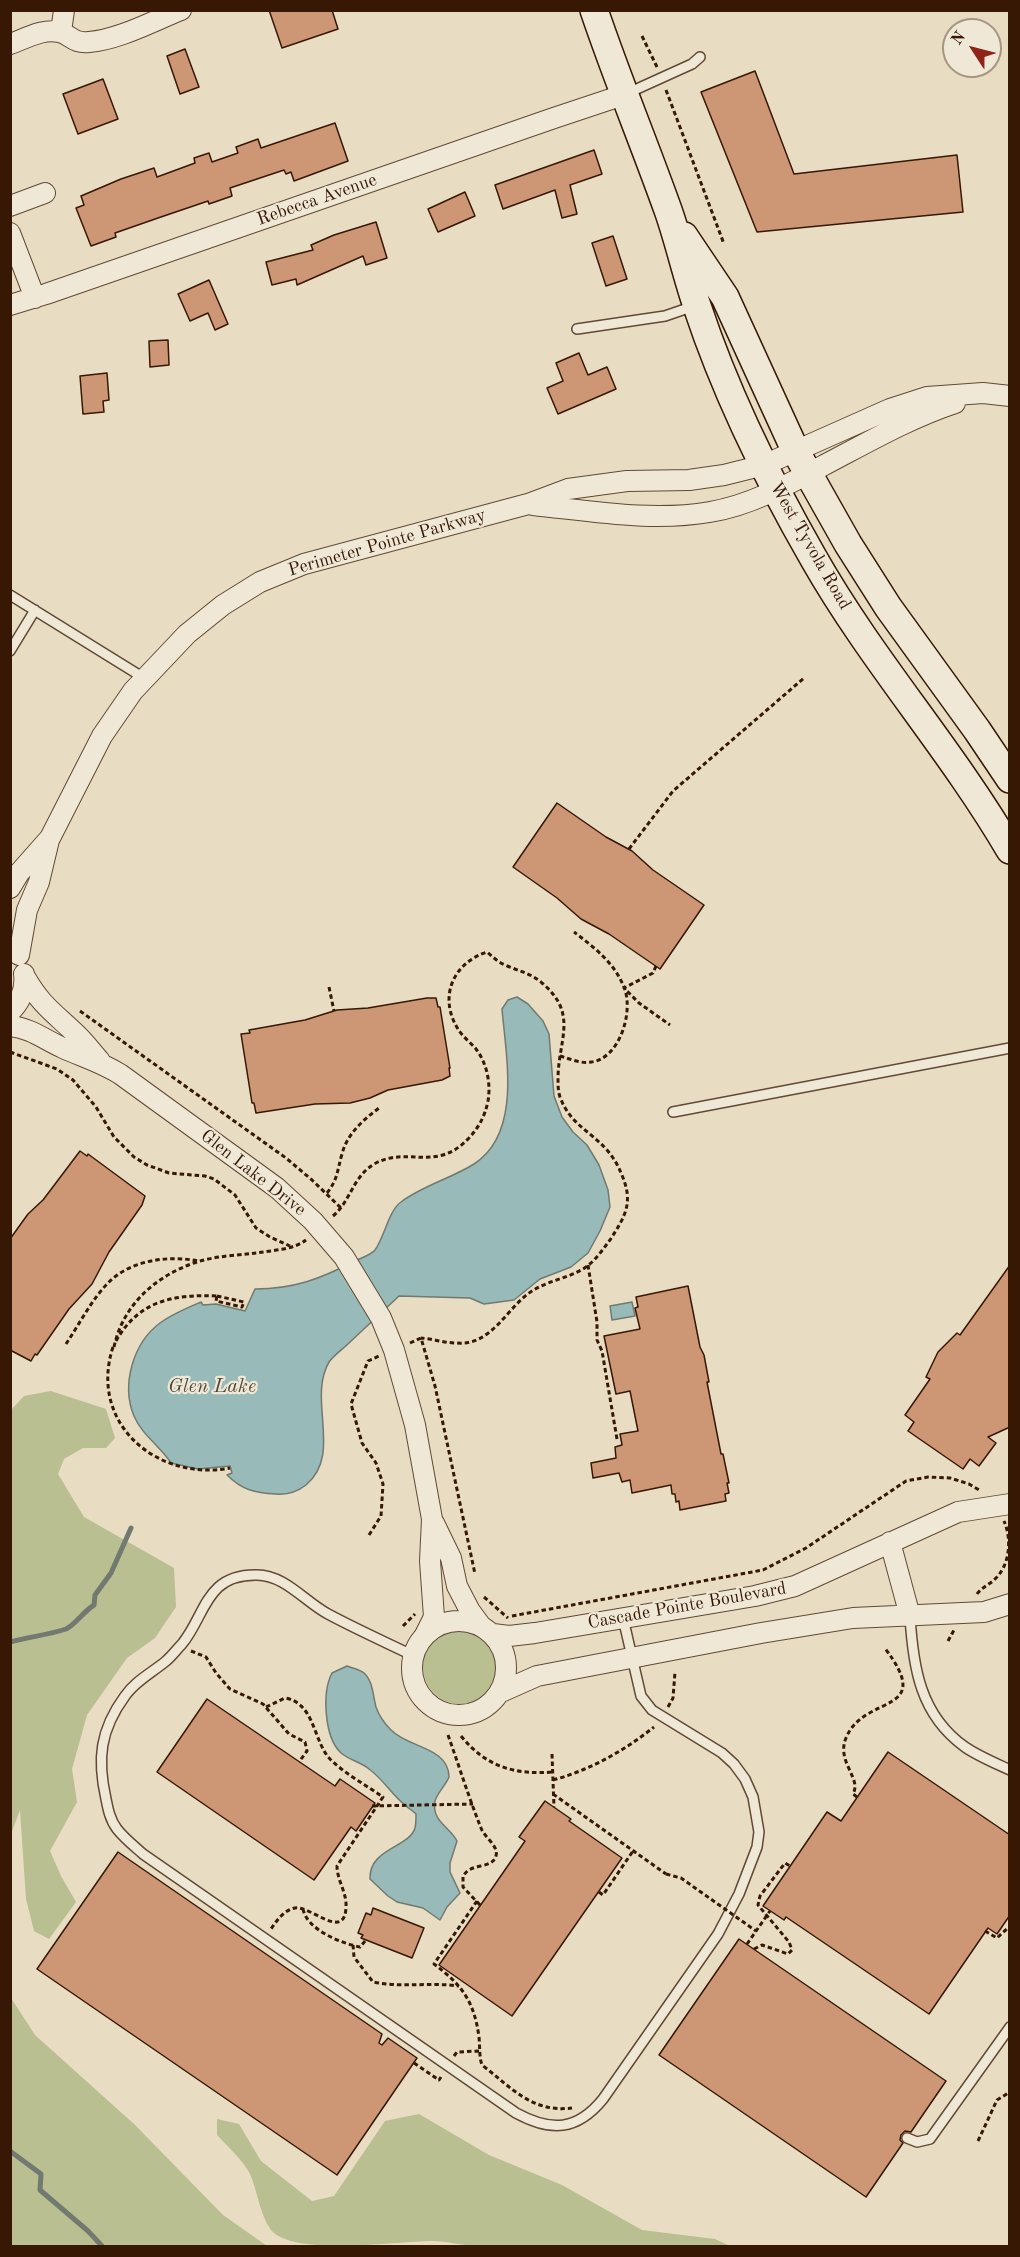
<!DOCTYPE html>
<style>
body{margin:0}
#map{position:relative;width:1020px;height:2257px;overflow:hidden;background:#e8dcc2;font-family:"Old Standard TT",serif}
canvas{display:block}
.frame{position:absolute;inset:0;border:12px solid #361804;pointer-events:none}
.north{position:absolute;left:942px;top:18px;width:60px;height:60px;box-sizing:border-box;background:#f0e8d7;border:2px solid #a69583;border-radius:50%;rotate:306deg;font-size:16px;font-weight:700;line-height:24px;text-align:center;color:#361804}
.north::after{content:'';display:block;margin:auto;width:21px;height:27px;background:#8f2418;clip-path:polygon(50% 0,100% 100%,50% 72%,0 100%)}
</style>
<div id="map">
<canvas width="1020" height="2257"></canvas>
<div class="frame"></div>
<div class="north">N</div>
</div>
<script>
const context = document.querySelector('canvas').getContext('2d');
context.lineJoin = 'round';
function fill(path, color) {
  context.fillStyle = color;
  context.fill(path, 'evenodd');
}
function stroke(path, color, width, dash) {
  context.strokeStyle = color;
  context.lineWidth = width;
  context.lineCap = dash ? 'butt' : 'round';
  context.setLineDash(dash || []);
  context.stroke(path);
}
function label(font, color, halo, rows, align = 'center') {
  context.font = font + ' "Old Standard TT",serif';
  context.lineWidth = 4.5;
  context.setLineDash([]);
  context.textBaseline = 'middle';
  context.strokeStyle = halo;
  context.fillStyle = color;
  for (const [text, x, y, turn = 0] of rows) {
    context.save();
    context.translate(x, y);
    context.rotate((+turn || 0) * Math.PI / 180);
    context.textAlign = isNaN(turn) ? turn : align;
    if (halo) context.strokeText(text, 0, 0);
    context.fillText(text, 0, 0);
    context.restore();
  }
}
fill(new Path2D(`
 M51,1391L106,1409L115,1438L106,1448H83L64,1459L58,1474L84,1517L174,1568L176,1607L155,1638L127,1658L87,1715L72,1769L77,1802L50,1851L61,1876L76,1902L49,1939L34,1931L26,1899L20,1810L11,1834L10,1411L24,1396Z
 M423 1667a37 37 0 1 1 74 0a37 37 0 1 1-74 0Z
 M11,1998L35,2035L134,2124L223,2215L267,2246H11Z
 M419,2114L489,2155L562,2185L642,2230L715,2239L730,2246H474C461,2245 446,2241 433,2241C397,2241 294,2257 271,2230C259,2213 258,2192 250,2174C243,2160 227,2146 217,2135V2119L239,2124L261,2161L312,2201L334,2196L385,2121Z`), '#b9bf91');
const water = new Path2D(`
 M517,997L528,1004L543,1021L549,1034L554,1096L562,1117L573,1132L587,1145L599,1165L608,1190L610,1207L600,1231L588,1253L571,1267L540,1279L514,1300L484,1304L470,1298L399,1296C382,1312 366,1327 349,1343C343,1349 334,1355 329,1362C307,1400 343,1454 306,1485C297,1492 287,1495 276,1494C255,1493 242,1490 227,1475L232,1473L230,1466L198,1469L171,1463C160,1446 142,1435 134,1416C121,1385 133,1343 160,1323C172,1314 187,1308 201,1302L203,1305L216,1304L245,1311L255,1289C294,1289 320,1279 355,1261C361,1258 371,1255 375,1250C384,1238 389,1210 401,1202C422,1186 452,1178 474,1164C522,1133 506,1057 502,1009L508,1000Z
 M632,1302L635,1316L612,1320L610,1306Z
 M347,1666C352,1668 359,1669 364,1673C373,1681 373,1696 376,1707C379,1716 385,1724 391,1730C408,1748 449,1747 449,1777C446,1785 437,1793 435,1801C431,1821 450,1827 457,1841L450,1863V1872L460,1893L447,1907L440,1920L423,1908L397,1902L388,1896L370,1879C369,1848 409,1848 415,1828C416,1824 416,1818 416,1814C412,1810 409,1809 405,1805C392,1795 383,1779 369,1769C361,1762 349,1760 341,1753C324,1737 322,1692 332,1673Z`);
fill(water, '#98bab8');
stroke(water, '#717970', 1.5);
stroke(new Path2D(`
 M10,1642C28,1637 48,1635 66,1629C75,1625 84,1611 94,1605L95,1595L111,1573L131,1528
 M10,2151L41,2174L40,2190L88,2231L102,2246`), '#717970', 5);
const building = new Path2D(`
 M269,10H332L338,29L282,48Z
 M185,49L199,87L180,94L167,56Z
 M755,71L794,174L957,155L963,212L757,232L701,92Z
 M103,79L118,119L78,134L63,94Z
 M335,123L348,161L294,181L291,172L286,174L284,170L230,188L232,196L209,204L208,201L158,218L115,233L116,237L91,246L76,208L84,205L81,196L121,179L154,168L157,177L195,163L194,158L209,153L212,162L238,153L236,147L258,139L261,148Z
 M594,150L602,174L570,185L577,214L562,218L555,190L503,209L495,185Z
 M465,192L475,216L438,232L428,209Z
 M376,222L387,258L366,265L363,256L297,285L296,279L272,285L266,262L313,250L311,245L334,235Z
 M613,236L627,279L606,286L592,243Z
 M209,280L228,324L215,330L208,313L190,321L178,294Z
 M168,340L169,365L150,367L149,341Z
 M579,353L588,375L607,367L616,389L558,414L547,388L563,381L556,363Z
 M107,373L109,400L103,401L104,412L83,414L80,376Z
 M557,803L606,837L632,851L653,870L704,905L660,969L609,934L581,919L557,898L513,867Z
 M427,998H436L438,1007H440L450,1068H449L450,1076L442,1080L388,1090L370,1098L350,1103L315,1104L256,1113L254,1103H252L241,1034L250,1033L249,1030L305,1020L337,1010L368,1008Z
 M80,1151L87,1156L88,1154L145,1196L142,1205L109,1252L92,1284L69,1309L37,1355L35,1354L31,1361L10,1350V1239L28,1214L43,1200Z
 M1010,1265V1427L988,1437L996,1443L979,1466L970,1459L963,1469L908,1431L914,1422L905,1415L930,1379L926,1377L938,1352L957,1333L960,1335Z
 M688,1286L700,1347L704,1355L709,1382H707L721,1454H723L729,1483H727L729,1493L725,1494L726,1501L680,1510L679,1501L676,1502L675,1494H672L671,1485L632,1493L630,1480L622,1482L619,1473L593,1478L591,1463L616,1458L615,1447L622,1445L620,1434L638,1431L630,1391L616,1394L604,1336L640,1329L635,1308L638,1307L636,1297Z
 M207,1699L335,1786L340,1779L375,1803L356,1831L351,1827L314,1880L157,1772Z
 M888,1752L1010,1835V1915L997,1934L988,1928L929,2014L786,1917L784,1920L763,1906L827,1812L841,1821Z
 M545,1801L571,1819L569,1821L622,1858L512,2016L439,1965L525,1841L519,1837Z
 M118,1852L382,2034L379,2043L382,2045L388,2038L417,2058L337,2175L37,1969Z
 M373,1908L424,1928L412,1958L361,1938L363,1935L358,1933L366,1913L371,1915Z
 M739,1939L946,2081L911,2132L905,2131L901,2135L900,2140L903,2143L866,2197L659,2055Z`);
fill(building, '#cd9675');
stroke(building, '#361804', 1.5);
const lane = new Path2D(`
 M628,93L692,64L700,57
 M577,329L665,316L694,306
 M10,595L144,678
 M10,651L35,610
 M673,1112L1010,1048
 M910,1616C913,1667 920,1715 965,1747C978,1756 995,1763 1010,1770
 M414,1656C385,1642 356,1629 328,1614C305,1602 285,1575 257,1575C205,1574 206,1615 182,1644C177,1649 172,1656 166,1661C153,1672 135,1681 125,1696C100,1730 97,1759 106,1799C108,1809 110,1820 117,1829C124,1838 134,1846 143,1854L516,2113C551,2132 577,2131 603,2099L718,1934L739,1894L757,1847L759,1832L753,1797L745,1779L734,1764L722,1753L652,1710L641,1696L623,1618
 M907,2138L917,2142L930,2139L1010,2027`);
const street = new Path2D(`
 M61,32L64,10
 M10,44C25,39 43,28 59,32C70,34 73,44 89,42C118,40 153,21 181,10
 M10,206L45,193
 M10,233L35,298
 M10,305L46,294L554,118L623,95
 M533,505C591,511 652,522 710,512C752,505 791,483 828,463C870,441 910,418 955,403
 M10,888L19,873L50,838L102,736L133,691L187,634L223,605L260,582L304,564L528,504L568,489L627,481L689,480L724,475L764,465L890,409L927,397L983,393L1010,396
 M19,955L27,910L39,882L49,840
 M25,977C41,1005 53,1012 75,1033C84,1041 92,1052 100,1061
 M10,1012C21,1001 26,988 24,974
 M10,1026C31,1028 45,1040 63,1048C83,1057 101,1062 120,1074L277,1188L313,1221L344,1257L381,1318L394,1350L415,1425L432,1519L430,1561L434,1617L425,1635
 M434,1523L451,1558L457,1586L470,1611L481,1626
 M890,1542L910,1616
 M412 1668a47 47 0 1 1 94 0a47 47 0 1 1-94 0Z
 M493,1634L509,1636L535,1633L755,1596L795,1586L958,1512L1010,1504
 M501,1692L537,1676L761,1633L853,1618L984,1612L1010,1604`);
const secondary = new Path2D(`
 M594,10C617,78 644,143 668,210C679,241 686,274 697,306C726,394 768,479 814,559C872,661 951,749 1010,850
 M684,236L725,297L795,450L848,544L888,607L977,730L1010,779`);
stroke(lane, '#624934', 12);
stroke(street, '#624934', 22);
stroke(secondary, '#361804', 30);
stroke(new Path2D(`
 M642,36L657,67
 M666,90L724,244
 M629,849L673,791L804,678
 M656,966L653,973L624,988L639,1003L670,1025
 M329,987L334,1011
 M80,1011L286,1158L312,1180L341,1208
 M10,1052L57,1069L73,1080L96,1107L114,1137L134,1157L147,1165L169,1173L205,1176L214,1179L235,1195L256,1228L270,1237L290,1246
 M560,1056C570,1059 581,1064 591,1062C619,1059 633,1014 625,990C616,964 595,948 574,932
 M327,1193C338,1179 337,1171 342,1154C347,1134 363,1120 379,1108
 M333,1216C351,1201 353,1175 376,1163C409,1146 436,1173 469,1138C479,1127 485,1116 488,1101C491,1084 487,1063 476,1049C470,1042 462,1036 458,1029C438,997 453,963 487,952C493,957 498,962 505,965C518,971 531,973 542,983C579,1014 558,1040 558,1079C558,1085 558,1091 560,1097C570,1124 589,1130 607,1150C613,1157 618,1165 621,1173C634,1202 626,1215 610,1240C603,1249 596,1260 586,1267C570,1278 549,1280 532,1291C507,1307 492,1346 457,1343C445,1343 433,1339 421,1338
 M588,1265L597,1322V1340L602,1351L617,1439
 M217,1296L244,1302L242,1307L216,1301Z
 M116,1341C139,1300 175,1294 217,1296
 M410,1343L421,1338L435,1386L475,1574
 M66,1344C80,1323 92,1299 109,1282C131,1260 169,1255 198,1261
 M113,1347C88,1423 157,1482 230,1468
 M114,1347C123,1304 157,1275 197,1262C216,1256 238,1255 257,1253C273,1250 293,1250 306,1240
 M369,1535L381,1516L383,1484L376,1463L362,1443L351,1404L368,1361L379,1356
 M977,1594C982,1587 989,1585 995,1579C1010,1565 1012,1539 1004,1521
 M484,1597L508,1618
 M512,1616L763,1570L806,1548L906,1481L928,1477L950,1478L969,1484L979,1490
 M403,1626L415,1614
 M948,1641L954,1630
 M191,1651L206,1657L216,1673L230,1689L263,1704L289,1734L305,1742L307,1751L299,1762
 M266,1707L285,1698C315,1703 313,1741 330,1759C345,1774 366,1785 383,1797L337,1866C337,1880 347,1893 346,1907C345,1942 310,1905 295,1908C284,1910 277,1920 271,1929
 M668,1707L673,1698L675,1672
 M448,1735C459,1766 469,1798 481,1828C484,1837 499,1846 496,1856C492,1870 469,1862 463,1877V1887L480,1905
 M461,1736C486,1767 515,1775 553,1772
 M552,1754L554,1807
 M553,1780C590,1770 624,1751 654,1727
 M553,1794L666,1874
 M857,1797L853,1794C862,1778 836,1762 846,1738C864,1693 937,1716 884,1647
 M372,1806L473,1804
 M599,1892L603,1895L633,1851
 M477,1901L434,1964C462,1985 474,2001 479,2037C480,2047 479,2057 482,2065C512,2088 532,2113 572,2108
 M303,1909C307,1930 341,1943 360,1947L366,1940
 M985,1931L997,1938L1010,1926
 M353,1945L354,1957L373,1982C402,1988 430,1982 459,1986
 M754,1949L762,1945L788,1954L792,1950L789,1942L758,1905L760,1896L785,1863L790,1866
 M454,2056L457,2052L480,2051
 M414,2063L439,2080L441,2077
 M978,2141L997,2100L1010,2092`), '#361804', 3, [4.5, 3]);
stroke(lane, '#f0e8d7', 9);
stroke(street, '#f0e8d7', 20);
stroke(secondary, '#f0e8d7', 27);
stroke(new Path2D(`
 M666,1874L681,1878L756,1931
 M747,1944L770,1911`), '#361804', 3, [4.5, 3]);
label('18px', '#361804', '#f0e8d7', [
 ["Rebecca Avenue",317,200,-19],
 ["Perimeter Pointe Parkway",387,543,-16],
 ["West Tyvola Road",810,546,60],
 ["Glen Lake Drive",253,1173,38],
 ["Cascade Pointe Boulevard",687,1606,-10]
]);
label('italic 20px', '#53493a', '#f0e8d7', [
 ["Glen Lake",212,1387]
]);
</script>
